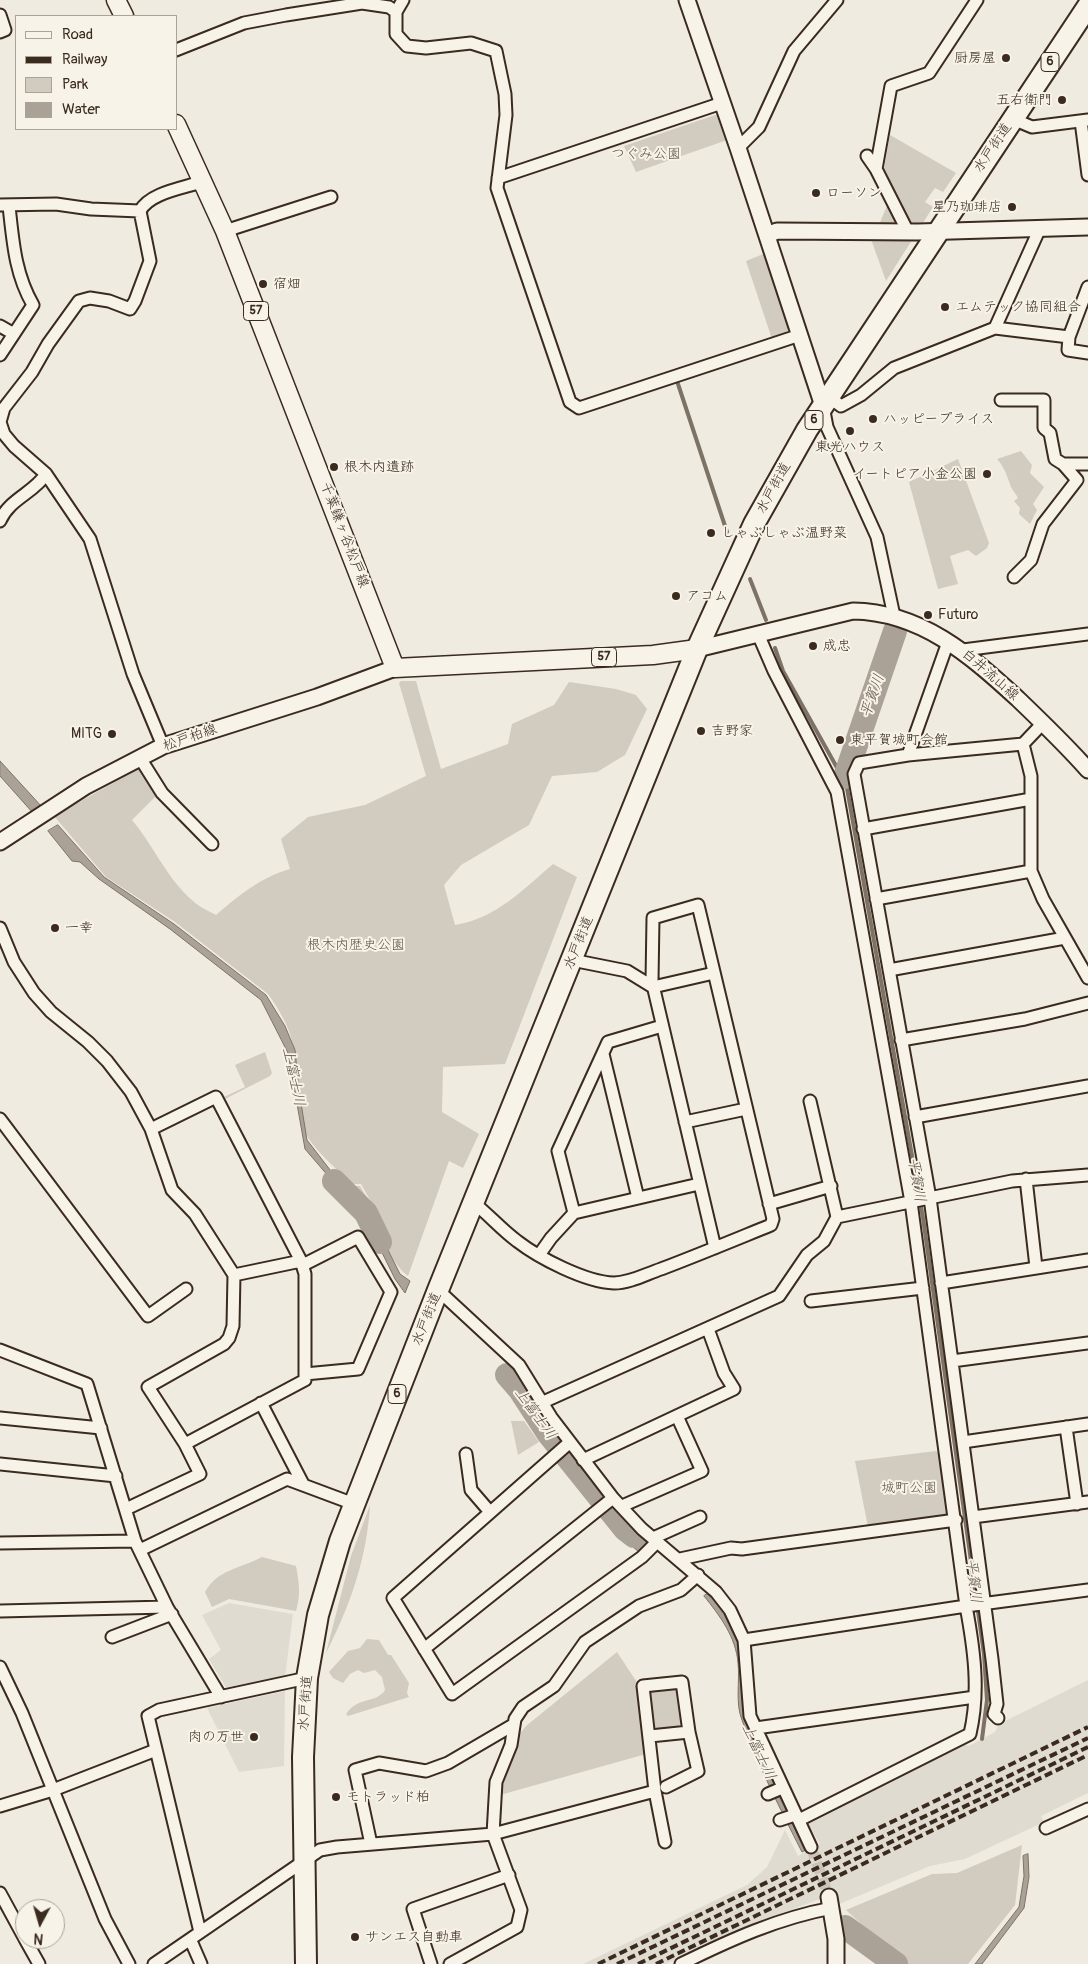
<!DOCTYPE html>
<meta charset="utf-8">
<style>
body{margin:0}
#map{position:relative;width:1088px;height:1964px;overflow:hidden;background:#efebe0;font-family:Pangolin,sans-serif}
canvas{display:block}
.legend{position:absolute;left:15px;top:15px;width:162px;height:115px;box-sizing:border-box;background:#f7f3e8;border:1px solid #aca397;margin:0;padding:6px 9px;list-style:none;font-size:15px;color:#3b2a1e}
.legend li{display:flex;align-items:center;gap:10px;height:25px}
.legend b{width:25px;border:1px solid #aca397}
.north{position:absolute;left:15px;top:1899px;width:50px;height:50px;box-sizing:border-box;background:#f7f3e8;border:1px solid #aca397;border-radius:50%;rotate:186deg;font-size:14px;font-weight:700;line-height:20px;text-align:center;color:#3b2a1e}
.north::after{content:'';display:block;margin:auto;width:18px;height:22px;background:#3b2a1e;clip-path:polygon(50% 0,100% 100%,50% 72%,0 100%)}
</style>
<div id="map">
<canvas width="1088" height="1964"></canvas>
<ul class="legend">
<li><b style="height:6px;background:#f7f3e8"></b>Road</li>
<li><b style="height:6px;background:#3b2a1e"></b>Railway</li>
<li><b style="height:14px;background:#d1cbc0"></b>Park</li>
<li><b style="height:14px;background:#aaa296"></b>Water</li>
</ul>
<div class="north">N</div>
</div>
<script>
const context = document.querySelector('canvas').getContext('2d');
context.lineJoin = 'round';
function fill(path, color) {
  context.fillStyle = color;
  context.fill(path, 'evenodd');
}
function stroke(path, color, width, dash) {
  context.strokeStyle = color;
  context.lineWidth = width;
  context.lineCap = dash ? 'butt' : 'round';
  context.setLineDash(dash || []);
  context.stroke(path);
}
function label(font, color, halo, rows, align = 'center') {
  context.font = font + ' Pangolin,"Klee One",sans-serif';
  context.lineWidth = 4;
  context.setLineDash([]);
  context.textBaseline = 'middle';
  context.strokeStyle = halo;
  context.fillStyle = color;
  for (const [text, x, y, turn = 0] of rows) {
    context.save();
    context.translate(x, y);
    context.rotate((+turn || 0) * Math.PI / 180);
    context.textAlign = isNaN(turn) ? turn : align;
    if (halo) context.strokeText(text, 0, 0);
    context.fillText(text, 0, 0);
    context.restore();
  }
}
fill(new Path2D(`
 M229,1603L293,1614L285,1677L227,1689L209,1659L221,1650L202,1615Z
 M1088,1680V1793L1041,1816L1044,1822L965,1859L930,1866L837,1905L823,1898L768,1918L666,1964H583L747,1885L767,1867L785,1830L798,1856L820,1844L808,1824L961,1743L969,1746L995,1732L999,1724Z
 M285,1691L284,1766L239,1772L207,1708Z`), '#e0dbd0');
fill(new Path2D(`
 M718,114L727,140L636,172L624,146Z
 M890,135L956,173L943,192L935,188L925,202L933,207L886,281L872,242L891,196L883,174Z
 M766,253L791,326L784,335L772,339L746,261Z
 M1021,451L1032,465L1030,473L1044,487L1033,504L1037,510L1030,524L1019,514L1020,508L1014,501L1018,498C1016,494 1013,491 1011,487C1007,476 1005,468 997,459Z
 M958,459L989,543L987,548L976,556L968,550L950,556L958,584L938,589L909,482Z
 M401,681H416L441,769L508,744L512,724L554,705L569,682L616,689L636,695L647,709L625,755L597,772L552,776L529,825L461,865L444,885L455,925C495,919 524,889 553,864L577,877L505,1064L443,1067L442,1112L479,1134L463,1168L449,1161L408,1276C392,1264 384,1240 375,1222L378,1214L361,1184H351C339,1171 319,1154 309,1139C292,1111 298,1072 292,1041C288,1024 278,1008 268,994L175,922L106,877L54,816L140,768L158,794L132,820C154,846 167,879 193,901C199,907 209,911 216,915C238,896 261,877 290,869L281,839L308,817L365,805L426,776L399,683Z
 M265,1052L272,1073L270,1076L225,1099L224,1097L245,1087L235,1065Z
 M340,1174L350,1186H360L376,1213L357,1220L322,1181Z
 M511,1421H524L539,1442L518,1455Z
 M936,1451L942,1455L950,1512L946,1518L868,1527L855,1461Z
 M370,1505C367,1558 350,1606 326,1653L351,1556Z
 M262,1557L296,1566C299,1583 301,1594 296,1611L229,1599L212,1607L205,1592C218,1569 240,1569 262,1557Z
 M367,1639L379,1640L388,1655H391L409,1683L407,1693L409,1697L348,1716L346,1714C358,1696 376,1704 385,1690L382,1677L375,1670L364,1673L358,1670L350,1674L343,1683L333,1678L329,1672L348,1651L360,1648Z
 M617,1652L638,1684L646,1754L500,1795L518,1736L526,1726Z
 M663,1686H677L681,1727L656,1731L649,1692Z
 M1022,1845L1015,1905L968,1964H905L846,1910L932,1874L957,1873Z`), '#d1cbc0');
const water = new Path2D(`
 M0,761L42,807L33,813L0,776Z
 M58,825L104,877L174,924L266,995L285,1026L295,1050L299,1091L307,1140L344,1188L359,1203L354,1206L305,1149L288,1053L261,1000L170,929L99,879L80,862L72,861L48,831Z
 M368,1210L400,1274L410,1281L405,1293L395,1279L366,1220L359,1216Z
 M515,1375L561,1443L553,1448L533,1424L505,1381Z
 M571,1456L606,1499L597,1506L563,1463Z
 M616,1511L647,1542L639,1552L620,1536L607,1518Z
 M710,1592L723,1609L737,1637L742,1653L745,1716L806,1850L802,1852C780,1809 758,1765 742,1720C735,1703 740,1681 738,1663C736,1637 720,1616 704,1596Z
 M1028,1854L1029,1877L1024,1908L982,1964H975L1019,1907L1024,1876L1023,1856Z
 M848,1926L901,1964H892L847,1934Z`);
fill(water, '#aaa296');
stroke(water, '#7e7266', 1);
stroke(new Path2D(`
 M678,384L727,532
 M750,579L766,620
 M775,648L783,671L840,773L845,777L923,1218L984,1654L987,1700L982,1739`), '#7e7266', 4);
stroke(new Path2D(`
 M845,777L895,631
 M334,1181L366,1213L380,1242
 M507,1375L520,1390L548,1433L625,1529L634,1536
 M845,1927L896,1964`), '#aaa296', 24);
stroke(new Path2D(`
 M811,1847L829,1897`), '#cbc4b9', 11, [11, 5.5]);
const street = new Path2D(`
 M403,0L396,12V34L407,46L426,48L471,43L496,51L505,94L506,115L497,188L570,402L579,408L800,335
 M0,15L5,30L0,32
 M176,50L244,23L286,15L362,3L389,7L396,12
 M1013,119L1032,127L1088,120
 M1081,121L1088,175
 M738,148L759,127L794,51L837,0
 M867,156L876,169
 M498,178L722,103
 M0,205L56,204L91,209L140,211
 M225,231L331,197
 M908,232L876,169L891,86L929,73L977,0
 M0,326L14,334
 M995,328L1040,228
 M1069,337L1088,287
 M0,355L33,305C15,274 13,242 9,206
 M829,397L841,406L861,395L894,368L995,328L1069,337L1068,350L1088,353
 M1001,400H1044V428L1050,433L1055,459L1063,464H1088
 M823,406L827,427L877,537L894,616
 M0,521C9,499 34,493 46,474
 M1014,577L1031,560L1043,524L1077,480L1063,464
 M758,634L774,671L837,792L911,1202L966,1606C974,1649 980,1691 970,1734L799,1820
 M963,650L1088,634
 M1023,744L1043,723
 M163,746L133,674L90,539L46,474L14,446L4,434L0,422L4,408L32,372L48,344L79,301L90,298L109,301L130,309L135,301L150,261L140,211C150,192 185,188 204,181
 M908,755L948,642
 M140,758L162,793L212,844
 M863,829L1031,799
 M876,899L1031,871
 M0,928L14,962L34,993L51,1012L88,1042L107,1061L131,1092L151,1129L172,1190L195,1214L234,1275L233,1326L229,1338L224,1344L148,1387L185,1444L200,1474L126,1509
 M572,960L627,971L653,987L714,973
 M889,970L1065,938
 M662,1026L608,1042L558,1151L574,1213L699,1184
 M901,1040L1025,1019L1088,1003
 M603,1054L638,1198
 M810,1101L837,1217
 M915,1117L1088,1086
 M0,1119L148,1316L186,1289
 M685,1122L746,1109
 M151,1129L216,1097L301,1261L305,1274V1380L185,1444
 M1026,1179L1036,1267
 M474,1203C489,1215 502,1230 517,1241C539,1258 585,1282 614,1283C630,1283 646,1274 661,1269C698,1255 734,1240 771,1225L773,1219L698,905L653,918L652,981L715,1248
 M769,1204L831,1186
 M539,1255L551,1238L574,1213
 M303,1265L358,1237L391,1292L358,1369L305,1374
 M234,1275L301,1261
 M941,1283L1088,1260
 M438,1290L519,1365L551,1417L613,1498L642,1529L716,1592L730,1610L744,1640L750,1716L811,1847
 M811,1301L923,1288
 M0,1350L87,1384L135,1541L167,1607L0,1611
 M952,1361L1088,1343
 M261,1403L303,1484
 M541,1403L779,1296L807,1255L824,1241L837,1217L1012,1181L1088,1175
 M0,1418L101,1428
 M1066,1427L1077,1504
 M963,1442L1088,1424
 M569,1443L393,1598L452,1694L642,1557L657,1542
 M466,1454L471,1490L490,1512
 M583,1460L734,1389L724,1373L708,1329
 M0,1464L116,1476
 M622,1506L702,1471L677,1416
 M973,1517L1088,1502
 M653,1538L700,1517
 M0,1543L135,1541
 M140,1550L287,1479L354,1504
 M680,1559L731,1548L742,1549L956,1520
 M167,1607L221,1697
 M112,1637L172,1614
 M744,1640L966,1606L1088,1590
 M424,1649L613,1498
 M0,1667L22,1713L105,1919L129,1964
 M998,1718L994,1714L997,1704L992,1659L930,1198L854,774L859,763L908,755L1023,744L1031,776V871L1043,899L1088,978
 M756,1728L975,1697
 M650,1736L689,1732L682,1682L643,1686L655,1791L665,1842
 M666,1787L698,1771L689,1732
 M768,1794L782,1788
 M0,1806L53,1790L156,1750
 M780,1820L795,1815
 M1046,1828L1088,1809
 M371,1844L355,1770L379,1763L426,1771L448,1763L513,1725
 M0,1893L25,1939
 M200,1932L148,1716L159,1710L307,1678
 M25,1939L39,1964
 M191,1941L201,1964
 M154,1964L320,1850L337,1847L493,1834L655,1791
 M431,1964L413,1909L509,1875
 M450,1964L517,1927L521,1910L493,1834L496,1782L511,1745L515,1719L523,1707L554,1686L585,1642L639,1606L681,1590L698,1575
 M681,1964C730,1940 778,1918 832,1908`);
const secondary = new Path2D(`
 M687,0L738,148L823,406
 M767,235L777,231L918,232L1088,227
 M697,649L853,611C921,612 970,655 1018,699C1042,722 1066,745 1088,770
 M0,842L86,786L163,746L317,697L395,668
 M829,1897L836,1939V1964`);
const primary = new Path2D(`
 M116,0L124,16
 M176,124L225,231L395,668L653,655L697,649`);
const highway = new Path2D(`
 M306,1964L303,1757L307,1678L318,1615L340,1541L438,1290L697,649L754,524L807,430L1088,6`);
stroke(street, '#3b2a1e', 15);
stroke(secondary, '#3b2a1e', 19);
stroke(primary, '#3b2a1e', 21);
stroke(highway, '#3b2a1e', 24);
stroke(street, '#f7f3e8', 11);
stroke(secondary, '#f7f3e8', 15);
stroke(primary, '#f7f3e8', 18);
stroke(highway, '#f7f3e8', 20);
stroke(new Path2D(`
 M598,1964L1088,1727
 M617,1964L1088,1738
 M638,1964L1088,1747
 M656,1964L1088,1755`), '#3b2a1e', 4, [8, 4]);
for (const [x, y, r, color] of [
 [1006,58,5,"#3b2a1e"],
 [1062,100,5,"#3b2a1e"],
 [816,193,5,"#3b2a1e"],
 [1012,207,5,"#3b2a1e"],
 [263,284,5,"#3b2a1e"],
 [945,307,5,"#3b2a1e"],
 [873,419,5,"#3b2a1e"],
 [850,431,5,"#3b2a1e"],
 [334,467,5,"#3b2a1e"],
 [987,474,5,"#3b2a1e"],
 [711,533,5,"#3b2a1e"],
 [676,596,5,"#3b2a1e"],
 [928,615,5,"#3b2a1e"],
 [813,646,5,"#3b2a1e"],
 [701,731,5,"#3b2a1e"],
 [112,734,5,"#3b2a1e"],
 [840,740,5,"#3b2a1e"],
 [55,928,5,"#3b2a1e"],
 [254,1737,5,"#3b2a1e"],
 [336,1797,5,"#3b2a1e"],
 [355,1937,5,"#3b2a1e"]
]) {
  const dot = new Path2D();
  dot.arc(x, y, r, 0, 2 * Math.PI);
  context.fillStyle = color;
  context.fill(dot);
  stroke(dot, '#f7f3e8', 2);
}
for (const [x, y, w] of [
 [1050,62,18],
 [256,311,25],
 [814,420,18],
 [604,657,25],
 [397,1394,18]
]) {
  const box = new Path2D();
  box.roundRect(x - w / 2, y - 9.5, w, 19, 4);
  context.fillStyle = '#f7f3e8';
  context.fill(box);
  stroke(box, '#3b2a1e', 1);
}
label('bold 12px', '#3b2a1e', null, [
 ["6",1050,62],
 ["57",256,311],
 ["6",814,420],
 ["57",604,657],
 ["6",397,1394]
]);
label('14px', '#3b2a1e', '#f7f3e8', [
 ["厨房屋",996,58,"right"],
 ["五右衛門",1052,100,"right"],
 ["ローソン",826,193],
 ["星乃珈琲店",1002,207,"right"],
 ["宿畑",273,284],
 ["エムテック協同組合",955,307],
 ["ハッピープライス",883,419],
 ["東光ハウス",850,447,"center"],
 ["根木内遺跡",344,467],
 ["イートピア小金公園",977,474,"right"],
 ["しゃぶしゃぶ温野菜",721,533],
 ["アコム",686,596],
 ["Futuro",938,615],
 ["成忠",823,646],
 ["吉野家",711,731],
 ["MITG",102,734,"right"],
 ["東平賀城町会館",850,740],
 ["一幸",65,928],
 ["肉の万世",244,1737,"right"],
 ["モトラッド柏",346,1797],
 ["サンエス自動車",365,1937]
], 'left');
label('14px', '#3b2a1e', '#f7f3e8', [
 ["水戸街道",993,148,-56],
 ["水戸街道",774,488,-61],
 ["千葉鎌ヶ谷松戸線",344,535,69],
 ["白井流山線",990,675,41],
 ["松戸柏線",190,738,-19],
 ["水戸街道",579,943,-68],
 ["水戸街道",427,1319,-68],
 ["水戸街道",306,1703,-86]
]);
label('14px', '#605246', '#f7f3e8', [
 ["つぐみ公園",646,154],
 ["根木内歴史公園",356,945],
 ["城町公園",909,1488]
]);
label('italic 15px', '#625448', '#f7f3e8', [
 ["平賀川",873,696,-71],
 ["上富士川",293,1077,78],
 ["平賀川",916,1180,80],
 ["上富士川",535,1414,54],
 ["平賀川",973,1581,82],
 ["上富士川",758,1752,65]
]);
</script>
